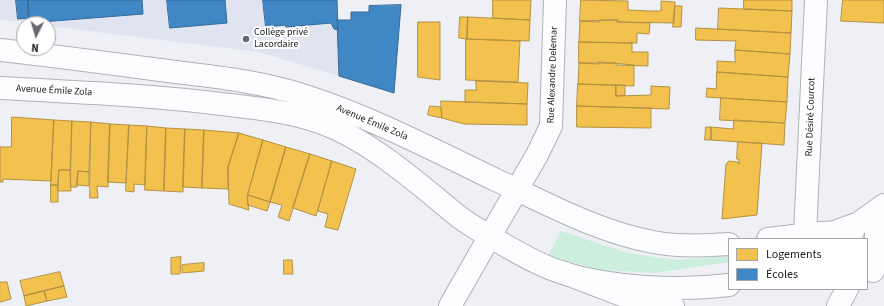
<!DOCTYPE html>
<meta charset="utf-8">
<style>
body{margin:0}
#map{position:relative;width:884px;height:306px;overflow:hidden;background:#eef0f6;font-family:"Source Sans 3",sans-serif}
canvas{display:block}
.legend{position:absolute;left:728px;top:238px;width:140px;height:52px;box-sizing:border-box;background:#fff;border:1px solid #a6a7a8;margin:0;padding:5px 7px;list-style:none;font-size:12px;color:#212226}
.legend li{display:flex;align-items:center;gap:8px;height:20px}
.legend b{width:20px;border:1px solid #a6a7a8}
.north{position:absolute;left:16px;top:16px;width:40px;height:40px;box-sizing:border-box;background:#fff;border:1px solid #a6a7a8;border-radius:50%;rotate:185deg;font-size:11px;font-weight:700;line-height:16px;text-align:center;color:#212226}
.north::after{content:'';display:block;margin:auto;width:14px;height:18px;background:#696a6f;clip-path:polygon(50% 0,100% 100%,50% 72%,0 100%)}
</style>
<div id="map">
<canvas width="884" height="306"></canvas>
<ul class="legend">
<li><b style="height:11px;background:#f2c14e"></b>Logements</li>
<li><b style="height:11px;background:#3f88c5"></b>Écoles</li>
</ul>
<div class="north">N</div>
</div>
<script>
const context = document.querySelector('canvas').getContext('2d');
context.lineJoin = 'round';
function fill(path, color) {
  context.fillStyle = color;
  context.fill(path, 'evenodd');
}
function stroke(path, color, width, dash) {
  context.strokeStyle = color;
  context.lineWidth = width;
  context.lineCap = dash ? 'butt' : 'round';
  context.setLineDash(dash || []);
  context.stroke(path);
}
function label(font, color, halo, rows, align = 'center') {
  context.font = font + ' "Source Sans 3",sans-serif';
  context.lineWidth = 4;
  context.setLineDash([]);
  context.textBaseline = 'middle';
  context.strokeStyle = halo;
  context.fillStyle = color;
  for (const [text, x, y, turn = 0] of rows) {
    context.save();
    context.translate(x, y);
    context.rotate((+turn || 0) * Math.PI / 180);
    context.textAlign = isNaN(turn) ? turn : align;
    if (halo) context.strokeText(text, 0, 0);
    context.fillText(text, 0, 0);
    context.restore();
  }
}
fill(new Path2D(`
 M0,0H337L339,76L259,52L48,26V24L0,20Z`), '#e0e4f0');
fill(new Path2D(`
 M561,231L628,253L676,260L729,256V262L655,273L602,270L548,256Z`), '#ccefdd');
const homes = new Path2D(`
 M493,0H531L530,20L493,18Z
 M581,0L628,1V10L650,11H661V1L675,2L674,23L617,22L618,20L580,21Z
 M744,0H792V11L744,9Z
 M843,0H884V23L841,21Z
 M675,6H682L681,27H673Z
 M719,8L792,11L791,33L718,29Z
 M460,17H468L467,39L459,38Z
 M468,17L530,20L529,41L467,39Z
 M600,20H618L617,22L650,23L649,34L637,33V43L579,42L580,21L599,22Z
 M418,22H440V80L418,77Z
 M696,28L791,33L790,54L735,50L736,41L696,40Z
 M466,39L520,41L518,82L466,80Z
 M579,42L632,43V52H648V66L616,65V63H579Z
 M735,50L790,54L788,77L717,72V61L735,62Z
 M599,62L634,65V86L578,84L579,63L599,64Z
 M717,72L788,77L787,102L706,97L707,88L716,89Z
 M476,81L528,83L527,104L465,102V90H476Z
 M578,84L616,85V96L651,95V86L670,87L669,109L577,106Z
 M616,85H625V95L616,96Z
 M721,98L787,102L785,123L720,120Z
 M441,101L527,104V125L464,124L442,118Z
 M430,106L441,107L442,118L428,115Z
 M577,106L651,108V128L577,127Z
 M12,117L54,120L51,181L3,179V182H0V147H11Z
 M54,120L72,121L70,170H59L58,185H51Z
 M734,120L785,123L784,145L711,140V127L733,129Z
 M72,121L91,122L89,172L78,171L77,187H71Z
 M91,122L110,124L108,187L97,186L98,198H90Z
 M110,124L129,125L126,183L108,182Z
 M129,125L147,126L145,185L134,184V192L126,191Z
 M147,126L166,128L164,191L145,190Z
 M706,127H711V140H705Z
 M166,128L185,129L183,192L164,191Z
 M185,129L204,130L202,188L183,187Z
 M204,130L239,133L228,167V189L202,188Z
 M239,133L263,140L247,197L249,210L229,204L228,167Z
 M263,140L286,147L270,202L248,195Z
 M738,142L762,143L757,215L722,219L726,164L729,161L738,162L739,164V159H737Z
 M286,147L310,154L289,221L278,217L282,205L270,202Z
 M310,154L332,161L316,216L293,208Z
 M332,161L356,169L338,230L325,227L328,214L318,211Z
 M59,170H70L71,191H58Z
 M78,171L89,172V186L77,185Z
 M51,185H58V202H51Z
 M248,195L270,202L267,211L248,205Z
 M181,257L180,274H171V258Z
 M284,260H292L293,274H284Z
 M204,263V271L182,273V265Z
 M60,272L64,286L24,296L20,281Z
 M0,282H7L11,299L0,302Z
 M64,286L67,297L47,301L44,291Z
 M44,291L47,301L26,306L24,296Z`);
fill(homes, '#f2c14e');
stroke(homes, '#b39142', 1);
const schools = new Path2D(`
 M16,0H28L29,18L18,19Z
 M28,0H142L143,14L29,23Z
 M167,0H225L227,23L170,28Z
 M263,0H337L338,30L334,29L331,23L286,27L285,25L266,27Z
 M401,5L394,93L339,76L337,20H351V12H369V6Z`);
fill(schools, '#3f88c5');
stroke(schools, '#366995', 1);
const minor = new Path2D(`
 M805,234L816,0
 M490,236L537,155L551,126L555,0`);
const tertiary = new Path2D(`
 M450,306L490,236`);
const secondary = new Path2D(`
 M0,50C53,56 107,63 160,70C207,76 254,80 299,94C367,115 432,149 496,180C546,203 598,232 653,242C678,247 703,246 729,244
 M0,88C77,92 153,95 230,105C264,109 300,113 332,127C374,145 418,183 453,212C467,224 484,233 499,242C519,253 540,266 563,273C612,288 678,291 729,285
 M768,239L820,233L853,232`);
const trunk = new Path2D(`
 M834,232L859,223L884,205
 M873,271L878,211
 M562,272L627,297L673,306
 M838,306L847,289`);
stroke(minor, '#b0b2b7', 24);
stroke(tertiary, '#b0b2b7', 24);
stroke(secondary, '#b0b2b7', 24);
stroke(trunk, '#b0b2b7', 24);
stroke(minor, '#fcfdfe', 22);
stroke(tertiary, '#fcfdfe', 22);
stroke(secondary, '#fcfdfe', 22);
stroke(trunk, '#fcfdfe', 22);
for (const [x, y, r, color] of [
 [246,39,4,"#696a6f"]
]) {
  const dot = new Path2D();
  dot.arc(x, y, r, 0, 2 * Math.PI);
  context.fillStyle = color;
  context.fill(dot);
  stroke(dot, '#fff', 1.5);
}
label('10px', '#212226', '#fff', [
 ["Collège privé",254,33],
 ["Lacordaire",254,45]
], 'left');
label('10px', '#212226', '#fff', [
 ["Rue Alexandre Delemar",553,75,-88],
 ["Avenue Émile Zola",54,91,3],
 ["Rue Désiré Courcot",811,117,-88],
 ["Avenue Émile Zola",372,123,23]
]);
</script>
